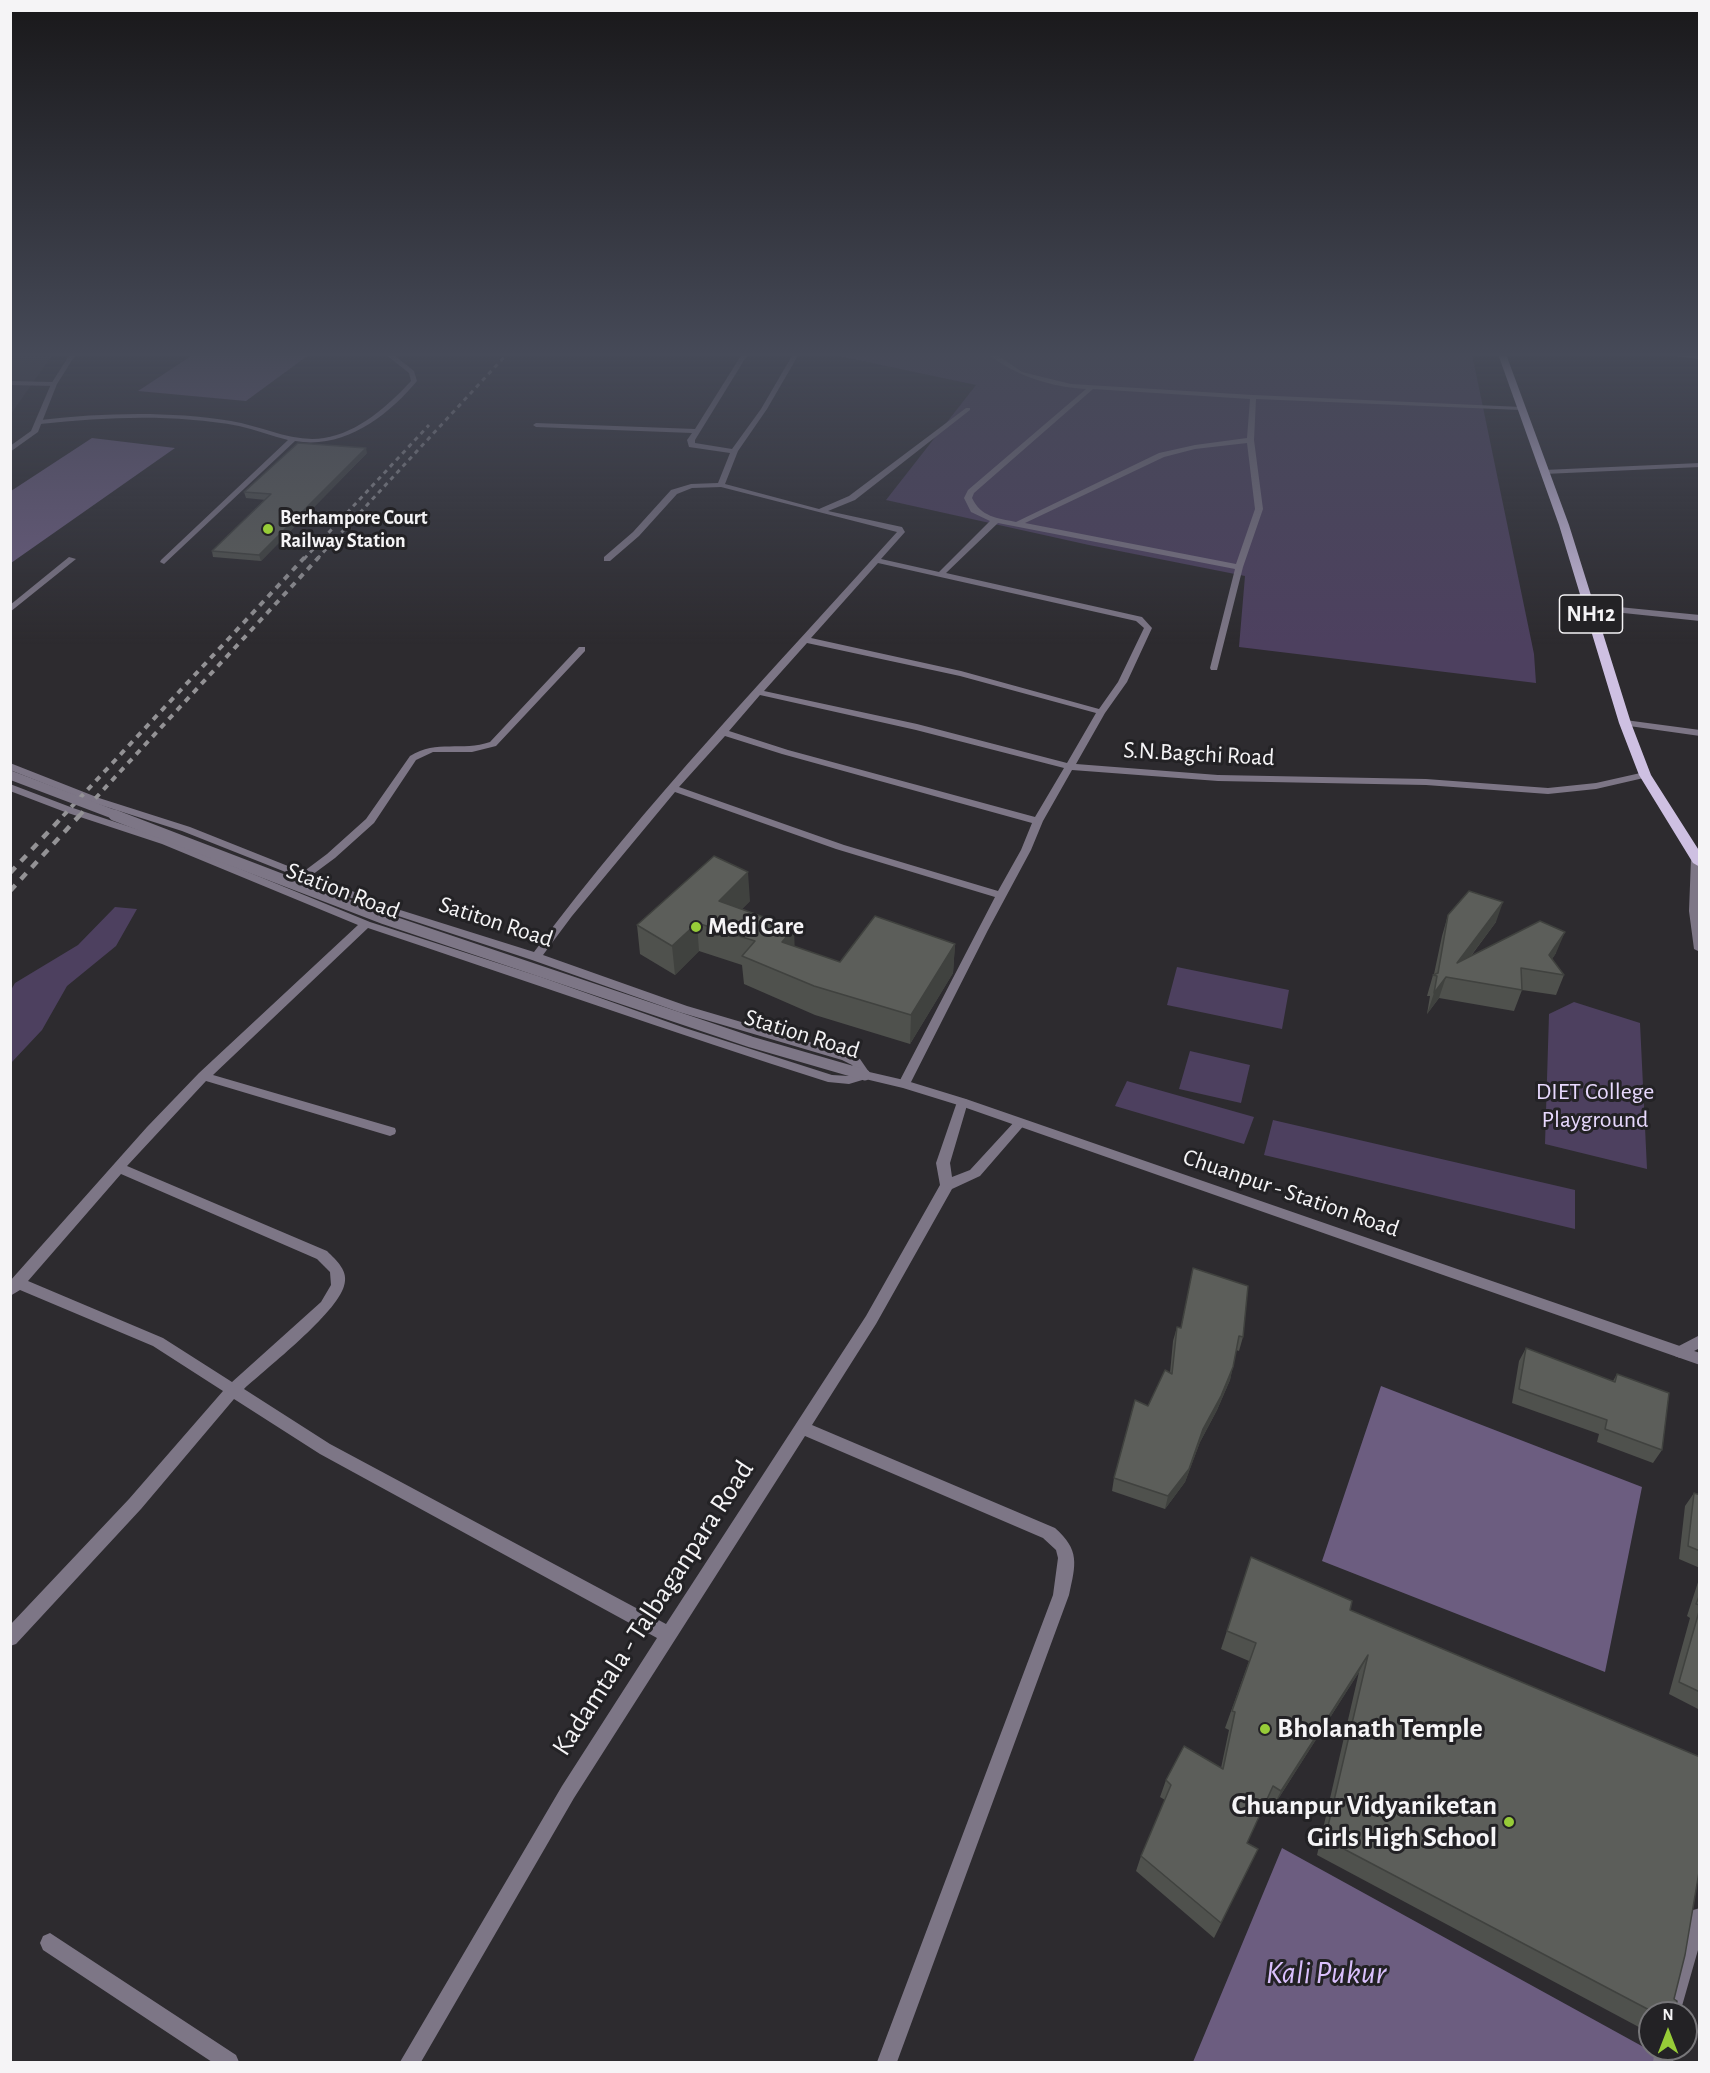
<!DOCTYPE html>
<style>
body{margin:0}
#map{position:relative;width:1710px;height:2073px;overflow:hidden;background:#2d2b2f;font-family:"Alegreya Sans",sans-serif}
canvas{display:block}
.frame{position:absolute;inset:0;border:12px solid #f5f4f6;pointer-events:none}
.north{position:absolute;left:1638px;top:2001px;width:60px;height:60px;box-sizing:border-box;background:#232225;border:2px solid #777679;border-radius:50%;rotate:0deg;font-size:16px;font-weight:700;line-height:24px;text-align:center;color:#f5f4f6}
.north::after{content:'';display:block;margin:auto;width:21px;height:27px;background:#97cc38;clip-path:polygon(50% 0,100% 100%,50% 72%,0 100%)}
</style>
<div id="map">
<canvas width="1710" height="2073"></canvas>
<div class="frame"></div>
<div class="north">N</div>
</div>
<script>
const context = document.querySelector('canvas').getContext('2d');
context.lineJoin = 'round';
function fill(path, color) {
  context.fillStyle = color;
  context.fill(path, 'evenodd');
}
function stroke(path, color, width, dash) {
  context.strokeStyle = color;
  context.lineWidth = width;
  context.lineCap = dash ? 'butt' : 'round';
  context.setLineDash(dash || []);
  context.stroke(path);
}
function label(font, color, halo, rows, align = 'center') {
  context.font = font + ' "Alegreya Sans",sans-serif';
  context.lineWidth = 6;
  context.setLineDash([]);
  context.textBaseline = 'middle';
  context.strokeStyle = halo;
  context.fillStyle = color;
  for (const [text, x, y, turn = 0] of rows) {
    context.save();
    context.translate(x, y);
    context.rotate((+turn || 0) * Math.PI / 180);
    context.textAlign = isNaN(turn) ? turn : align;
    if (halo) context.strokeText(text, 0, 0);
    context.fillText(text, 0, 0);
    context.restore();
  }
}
fill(new Path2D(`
 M11,354H53L11,414Z`), '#39363f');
fill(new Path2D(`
 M829,354H1472L1534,654L1536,683L1239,647L1245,576L1089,545L886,500L976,385Z
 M115,907L137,909L116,946L67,986L42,1030L11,1063V990L15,983L78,945Z
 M1177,967L1289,990L1282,1029L1167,1005Z
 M1574,1002L1640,1023L1647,1169L1545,1144L1549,1014Z
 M1190,1051L1250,1065L1241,1103L1179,1089Z
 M1127,1081L1254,1117L1244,1144L1115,1106Z
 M1273,1120L1575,1190V1229L1264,1155Z`), '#4d405f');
fill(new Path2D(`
 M194,354H310L246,401L138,391Z
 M92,438L175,448L11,563V491Z
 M1381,1386L1642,1487L1605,1672L1322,1561Z
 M1282,1848L1669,2061V2062H1193Z`), '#6c5d80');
fill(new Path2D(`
 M385,354H393L414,371L417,381C388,416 343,450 295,441L164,564L160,562L161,560L288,440C272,436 256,430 239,426C173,414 107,417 40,424L37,422L40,420C104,413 167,411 231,421C262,426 293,443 324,438C358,433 389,405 411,381L409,373Z
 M10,381L54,382L57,384L54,386L10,385Z
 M1700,463V467L1544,474L1540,472L1544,470Z
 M69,557L76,559L10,612V605Z`), '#7d7686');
fill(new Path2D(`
 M742,354H748L695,440V443L732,449L761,409L793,354H799L767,409L738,451L725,484L819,509L849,496L966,408H970V410L855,500L828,511L902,527L905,532L881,559L939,572L990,521L971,512L964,498L968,490L1086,389C1051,387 1016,376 988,354H996L1022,372L1071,384L1253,395L1522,407L1523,408L1520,410L1256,399L1254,440L1263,509L1243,567L1217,670H1211L1210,668L1235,569L998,523L946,573L1142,617L1152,628L1127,682L1105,713L1076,764L1218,775L1426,779L1548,788L1596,783L1645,772L1650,775L1648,777L1596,789L1548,794L1426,785L1218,781L1072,770L1043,821L1031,850L988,930L910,1084L904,1088L898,1084L995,897L836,849L675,792L572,916L543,955L687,1006L850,1054L860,1059L871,1075L869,1078L849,1084L828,1082C674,1033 521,979 368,928L213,1075L395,1128L396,1131L395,1134L390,1136L206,1081L127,1166L327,1251C337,1261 349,1271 344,1286C336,1314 268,1367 244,1389L330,1444L666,1624L866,1316L940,1185L936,1163L958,1099H966L968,1102L950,1163L952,1177L970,1170L1016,1120H1024L1026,1123L980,1176L952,1189L876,1324L812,1425L1055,1528C1080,1550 1076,1564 1069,1595L897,2062H877L1053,1595L1058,1558L1056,1550L1043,1538L805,1436L574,1798L421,2062H400L562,1786L657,1638L320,1454L234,1399L141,1509L16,1644L10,1646V1625L129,1499L223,1391L153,1346L20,1290L10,1296V1281L147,1127L199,1073L358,925L162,844L65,812L10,791V784L73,808L170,840L370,922L541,977L685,1028L832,1075L849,1076L857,1073L852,1065L842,1060L679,1012L532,960L389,913L182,831L91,802L10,770V763L99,798L190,827L303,872L327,854L366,819L410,756C437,739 462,752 490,742L579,647H585V651L496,746L472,752H433L416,760L374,823L335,858L312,875L397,909L534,952C645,803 773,670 897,532L721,487L692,488L677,494L639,536L610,561H604V557L633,532L671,490L691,484L718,483L730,453L689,447L687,440L692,433L536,427L533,425L536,423L695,429ZM1093,389L1250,399L1247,438L1195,445L1159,453L1016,522C997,518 981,517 972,498L974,493ZM1247,443L1255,509L1236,564L1025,523L1164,457L1195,449ZM878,563L1136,621L1144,628L1118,682L1099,709L961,671L811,638ZM807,643L960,676L1096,713L1067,763L917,724L764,691ZM760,695L916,730L1064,768L1035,817L788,750L729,731ZM725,736L782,754L1032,823L1021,850L998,891L844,845L679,787ZM121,1174L317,1259L330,1272L331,1285L321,1302L232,1382L163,1338L28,1281Z
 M1671,354L1700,355V359L1674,356Z
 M1588,604L1700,615V621L1585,609V605Z
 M1625,720L1700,730V736L1622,725V721Z
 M1696,856L1700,857V952L1694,949L1689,911L1691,859Z
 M1700,1335V1348L1680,1358L1675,1356L1673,1352L1675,1348Z
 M1700,1908V1943L1680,2013H1660L1675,1955L1693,1910Z
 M50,1933L236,2055L239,2062H212L43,1950L40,1943L43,1936Z
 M1655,2049H1675L1673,2062H1653Z`), '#7d7686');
fill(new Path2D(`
 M70,354H76L57,384L38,432L10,452V446L31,431L51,384Z
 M865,1071L904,1080L966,1099L1700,1353V1365L958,1105L903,1088L861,1078L859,1075L861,1072Z`), '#7d7686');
fill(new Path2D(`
 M1498,354H1506L1569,525L1631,723L1651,775L1700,852V867L1693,863L1639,775L1619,723L1559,525Z`), '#cec0e2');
stroke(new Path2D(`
 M304,559L429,425
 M317,559L507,354`), '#939295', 3, [4.5, 4.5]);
stroke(new Path2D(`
 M63,816L305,557
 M79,816L319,557`), '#939295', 4, [6, 6]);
stroke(new Path2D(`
 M10,873L64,815
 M10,891L80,815`), '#939295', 4.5, [8, 8]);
stroke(new Path2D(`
 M10,775L118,816`), '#7d7686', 9);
stroke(new Path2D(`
 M114,815L385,919L751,1042L865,1075`), '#7d7686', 11);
fill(new Path2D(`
 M367,453L261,561L213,557L212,551L266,500L246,498L244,492Z
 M750,901L742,909L794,928V946L840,962L955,944L953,973L910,1044L815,1015L744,984L742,965L699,951L675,975L640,954L637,925Z
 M1448,915L1496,922L1471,956L1556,953L1552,959L1564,975L1556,995L1522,990L1514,1011L1439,998L1427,1014L1430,996H1427L1433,975L1434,974L1442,936Z
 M1177,1327L1243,1337L1239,1351L1236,1350L1230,1380L1217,1410L1200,1442L1185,1482L1165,1509L1112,1491L1114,1478L1148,1406L1170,1373L1173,1341Z
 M1526,1348L1613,1381L1617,1374L1662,1450L1653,1463L1597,1442L1599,1434L1512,1403L1519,1361Z
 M1694,1493L1700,1495V1568L1679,1559L1685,1506Z
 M1251,1557L1350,1610L1674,1999L1676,2013H1650V2033L1317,1855L1359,1672L1273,1807L1266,1802L1247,1843L1250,1865L1214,1938L1136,1871L1141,1856L1165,1800L1160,1797L1166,1780L1221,1768L1229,1730L1225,1728L1249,1661L1221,1649Z
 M1700,1576V1710L1669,1694L1690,1618L1687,1616Z`), '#4f514d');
fill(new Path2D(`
 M366,448L367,453L261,561L259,555Z
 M748,872L750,901L721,929L719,901Z
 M1503,902L1496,922L1454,978L1457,963Z
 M697,923L699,951L675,975L672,946Z
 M794,928L795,957L782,942Z
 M1565,932L1556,953L1544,971L1549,955Z
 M955,944L953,973L910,1044L911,1015Z
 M1446,977L1439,998L1427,1014L1434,993Z
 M1233,1367L1230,1380L1217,1410L1200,1442L1185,1482L1165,1509L1168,1496L1203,1429Z
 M1368,1655L1359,1672L1273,1807L1281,1791Z`), '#40423f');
const building = new Path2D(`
 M298,443L366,448L259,555L212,551L271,494L244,492Z
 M714,856L748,872L719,901L794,928L782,942L840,962L875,916L955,944L911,1015L814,986L742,956L755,941L697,923L672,946L637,925Z
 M1469,891L1503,902L1457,963L1540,921L1565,932L1549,955L1564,975L1521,968L1522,990L1446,977L1434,993L1437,976L1433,975L1438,973L1448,915Z
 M1193,1268L1248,1286L1243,1337L1239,1336L1233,1367L1221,1396L1203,1429L1189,1469L1168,1496L1114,1478L1135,1400L1148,1406L1165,1370L1172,1374L1177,1327L1181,1328Z
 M1526,1348L1615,1382L1617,1374L1669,1393L1662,1450L1605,1429L1607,1420L1519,1389Z
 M1694,1493L1700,1495V1551L1688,1546Z
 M1251,1557L1352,1601L1350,1610L1700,1757V1866L1685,1955L1674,1999L1677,2001L1676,2013H1655L1325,1839L1368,1655L1281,1791L1273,1786L1247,1843L1258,1849L1221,1923L1141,1856L1171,1785L1166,1780L1184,1746L1223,1769L1235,1712L1232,1711L1256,1643L1227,1631Z
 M1700,1594V1605L1696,1604Z
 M1700,1608V1692L1679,1682Z`);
fill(building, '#5c5e5a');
stroke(building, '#40423f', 1.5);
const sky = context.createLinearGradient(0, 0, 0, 645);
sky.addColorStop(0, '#19181a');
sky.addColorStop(0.55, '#464a58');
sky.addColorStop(1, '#464a5800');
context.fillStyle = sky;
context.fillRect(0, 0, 1710, 645);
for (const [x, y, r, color] of [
 [268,529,6,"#97cc38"],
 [696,927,6,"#97cc38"],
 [1265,1729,6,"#97cc38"],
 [1509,1822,6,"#97cc38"]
]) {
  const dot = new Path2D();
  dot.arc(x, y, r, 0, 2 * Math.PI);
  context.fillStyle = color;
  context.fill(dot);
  stroke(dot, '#232225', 2);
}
label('bold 20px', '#f5f4f6', '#232225', [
 ["Berhampore Court",280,518],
 ["Railway Station",280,541]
], 'left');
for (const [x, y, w] of [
 [1591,614,63]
]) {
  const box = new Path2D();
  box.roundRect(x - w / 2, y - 19, w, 38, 4.5);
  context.fillStyle = '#232225';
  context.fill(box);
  stroke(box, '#f5f4f6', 1.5);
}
label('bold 22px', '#f5f4f6', null, [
 ["NH12",1591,614]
]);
label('24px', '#f5f4f6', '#232225', [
 ["S.N.Bagchi Road",1199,754,3],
 ["Station Road",343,891,21],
 ["Satiton Road",496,922,18],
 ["Station Road",802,1034,17],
 ["Chuanpur - Station Road",1291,1193,19]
]);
label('bold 24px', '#f5f4f6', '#232225', [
 ["Medi Care",708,927]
], 'left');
label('24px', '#e8d9fe', '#232225', [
 ["DIET College",1595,1092],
 ["Playground",1595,1120]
]);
label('28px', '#f5f4f6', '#232225', [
 ["Kadamtala - Talbaganpara Road",653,1608,-57]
]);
label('bold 28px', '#f5f4f6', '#232225', [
 ["Bholanath Temple",1277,1729],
 ["Chuanpur Vidyaniketan",1497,1806,"right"],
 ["Girls High School",1497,1838,"right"]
], 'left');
label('italic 32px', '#dac0fd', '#232225', [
 ["Kali Pukur",1326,1973]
]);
</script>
